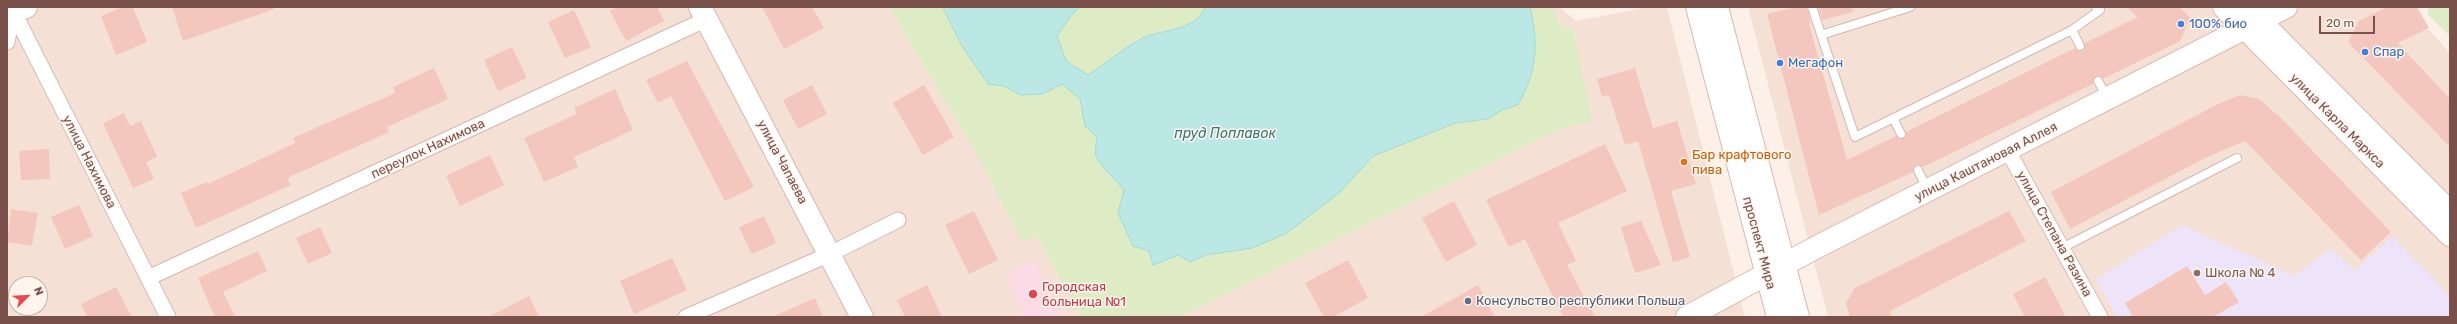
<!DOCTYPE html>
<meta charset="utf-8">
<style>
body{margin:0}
#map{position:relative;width:2457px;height:324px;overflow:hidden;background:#fdf0e8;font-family:Rubik,sans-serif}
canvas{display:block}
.frame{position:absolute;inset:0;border:8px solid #79504a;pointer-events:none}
.north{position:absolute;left:8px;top:276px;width:40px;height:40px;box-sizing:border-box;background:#fff5ef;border:1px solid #c9b3ad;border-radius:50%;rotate:66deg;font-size:11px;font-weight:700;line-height:16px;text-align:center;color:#79504a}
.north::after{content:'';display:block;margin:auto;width:14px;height:18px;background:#eb494a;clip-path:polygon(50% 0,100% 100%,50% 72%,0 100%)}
.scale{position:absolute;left:2319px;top:16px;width:56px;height:18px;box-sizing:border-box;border:2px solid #79504a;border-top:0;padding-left:5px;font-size:12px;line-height:14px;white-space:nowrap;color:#79504a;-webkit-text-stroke:3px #fff5ef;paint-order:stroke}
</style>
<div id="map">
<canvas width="2457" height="324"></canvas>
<div class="frame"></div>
<div class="north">N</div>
<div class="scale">20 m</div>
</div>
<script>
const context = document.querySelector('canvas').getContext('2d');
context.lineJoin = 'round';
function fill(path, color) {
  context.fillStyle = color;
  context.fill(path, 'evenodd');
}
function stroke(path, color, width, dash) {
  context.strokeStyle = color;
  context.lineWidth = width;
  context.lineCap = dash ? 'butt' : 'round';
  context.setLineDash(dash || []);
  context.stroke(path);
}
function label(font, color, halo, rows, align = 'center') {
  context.font = font + ' Rubik,sans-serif';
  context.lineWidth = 3;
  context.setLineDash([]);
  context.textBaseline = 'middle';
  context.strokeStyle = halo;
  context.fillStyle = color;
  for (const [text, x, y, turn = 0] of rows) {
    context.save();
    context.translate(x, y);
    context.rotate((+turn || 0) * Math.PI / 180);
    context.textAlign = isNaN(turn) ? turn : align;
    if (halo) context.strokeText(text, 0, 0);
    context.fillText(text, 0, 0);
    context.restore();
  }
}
fill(new Path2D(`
 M7,7H1559L1576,21L1650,7H1667L1745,317H7ZM16,284H40V308H16Z
 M1748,7H2409L2450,53V317H1828Z`), '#f5e0d6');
fill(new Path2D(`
 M2182,225L2294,276L2331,248L2355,271L2392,236L2450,296V317H2117L2096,279Z`), '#ede4fa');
fill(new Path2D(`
 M1033,260L1063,317H1017L1023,313L1005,275Z`), '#fcdbe6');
fill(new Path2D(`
 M889,7H1553L1560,25L1573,28L1592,121L1562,128L1179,317H1081L1036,236L1022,242L977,155Z
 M2428,7H2450V36L2428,15Z`), '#deecc5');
const water = new Path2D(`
 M943,7H1080L1070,17L1057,36L1066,61L1088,75C1105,64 1121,50 1139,40C1159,28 1196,33 1205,7H1530C1539,46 1537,70 1518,105L1502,110L1487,119L1455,123L1373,156L1339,193L1287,233L1252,248L1206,255L1190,262L1178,255L1153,265L1149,251L1133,246L1118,213L1124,191C1117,179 1100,167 1096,156C1095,151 1096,143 1097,137L1085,126L1080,99L1062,84L1043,94L1020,95L1004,86L988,84L962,46Z`);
fill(water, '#bbe8e4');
stroke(water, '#a1dbd6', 1);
fill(new Path2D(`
 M123,7H133L147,42L116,55L101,16Z
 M172,7H273L274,9L183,41Z
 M618,7H657L664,21L626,41L610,11Z
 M762,7H812L824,28L784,49Z
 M1796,7H1807L1811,23L1809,24L1847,160L1896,136L1903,139L1906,132L2067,52L2075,48L2079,51H2083L2085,43L2138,17L2127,7H2180L2190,18L2180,41L2103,79L2096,76L2093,84L1923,167L1915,165L1913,172L1819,215L1767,14Z
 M1818,7H1852L1853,12L1822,20Z
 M2387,7H2417L2429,28L2398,43L2450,99V147L2348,42L2359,21Z
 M574,10L591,47L565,58L548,22Z
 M512,47L527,78L498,91L484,60Z
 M687,61L754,187L725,201L671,96L658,103L646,80Z
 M434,68L448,99L387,127L389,132L287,178L291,185L196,228L181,193L207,182L208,184L295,143L293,138L395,93L393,87Z
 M1635,68L1653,128L1677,121L1696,184L1671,191L1690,257L1673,262L1638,141L1625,145L1609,95L1602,97L1597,79Z
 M812,85L827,114L798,129L783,100Z
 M924,85L954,137L923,155L893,103Z
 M615,89L633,130L574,157L578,167L544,182L524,138L577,114L574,108Z
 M2240,95L2259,99L2281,118L2391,232L2361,260L2245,141L2205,158L2070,229L2051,192L2218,104Z
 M124,113L130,126L141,121L157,157L146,162L154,179L133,188L103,123Z
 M1605,144L1627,191L1558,223L1576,261L1567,265L1595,317H1563L1525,239L1509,247L1486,200Z
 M49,149L50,179L21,180L19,151Z
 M490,155L504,185L460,206L446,176Z
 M1454,201L1477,245L1446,262L1422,218Z
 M79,205L93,236L65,249L51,217Z
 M11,209L38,213L32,246L7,242Z
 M974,211L998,260L969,274L945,225Z
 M2009,211L2026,241L1890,311L1892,317H1850L1846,303L1855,288Z
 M764,216L776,243L752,254L739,227Z
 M1641,221L1661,265L1635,273L1621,227Z
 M320,227L332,253L308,264L296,238Z
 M258,251L267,271L223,292L235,317H215L198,278Z
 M672,258L687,290L634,314L620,281Z
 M1348,260L1368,298L1333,317H1324L1305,283Z
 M2187,266L2205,295L2226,282L2239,302L2213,317H2133L2125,303Z
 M2045,277L2058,302L2066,317H2025L2013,294Z
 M927,285L942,317H905L897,300Z
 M1478,285L1495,317H1421Z
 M116,287L132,317H87L81,304Z
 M529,296L539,317H488Z
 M815,298L823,317H772Z`), '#f4c7be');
const lane = new Path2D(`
 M1812,7L1855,137L2072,30L2100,10L2096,7
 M2072,30L2080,46
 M1821,35L1910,7
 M2098,81L2108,98
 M1893,118L1901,134
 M1918,170L1927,189
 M2062,248L2237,158`);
const street = new Path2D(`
 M11,7L168,317
 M7,42L13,11
 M2008,151L2100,317
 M148,278L707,19
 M686,317L830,254L898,220`);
const secondary = new Path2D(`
 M700,7L862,317
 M1697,7L1778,317
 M1717,7L1798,317
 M2224,7L2450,235
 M2246,7L2450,212
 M7,13L26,7
 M1687,317L1813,249L2286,7`);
stroke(lane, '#d3b7af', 10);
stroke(street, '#d3b7af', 17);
stroke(secondary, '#d8b8af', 24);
stroke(lane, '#fff', 8);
stroke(street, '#fff', 15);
stroke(secondary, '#fff', 22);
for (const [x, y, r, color] of [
 [2181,24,4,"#3f7fe0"],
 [2365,52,4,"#3f7fe0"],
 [1780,63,4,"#3f7fe0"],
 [1684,162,4,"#e8710a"],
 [2197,273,4,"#8d6e63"],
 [1033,294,5,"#e0444e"],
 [1468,301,4,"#5c6f8a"]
]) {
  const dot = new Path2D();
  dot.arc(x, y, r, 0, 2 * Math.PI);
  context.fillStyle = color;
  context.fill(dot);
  stroke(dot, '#fff5ef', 1.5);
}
label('13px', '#366cbe', '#fff5ef', [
 ["100% био",2189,24],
 ["Спар",2373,52],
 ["Мегафон",1788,63]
], 'left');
label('13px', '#79504a', '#fff5ef', [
 ["улица Карла Маркса",2337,121,45],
 ["переулок Нахимова",428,149,-25],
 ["улица Нахимова",89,162,63],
 ["улица Чапаева",782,162,62],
 ["улица Каштановая Аллея",1986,162,-27],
 ["улица Степана Разина",2054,234,61],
 ["проспект Мира",1759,243,75]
]);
label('13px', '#c56008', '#fff5ef', [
 ["Бар крафтового",1692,155],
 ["пива",1692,170]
], 'left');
label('13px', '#785e54', '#fff5ef', [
 ["Школа № 4",2205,273]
], 'left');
label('13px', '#be3a42', '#fff5ef', [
 ["Городская",1042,287],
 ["больница №1",1042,302]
], 'left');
label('13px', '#4e5e75', '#fff5ef', [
 ["Консульство республики Польша",1476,301]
], 'left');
label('italic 14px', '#3a7773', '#fff5ef', [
 ["пруд Поплавок",1225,134]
]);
</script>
